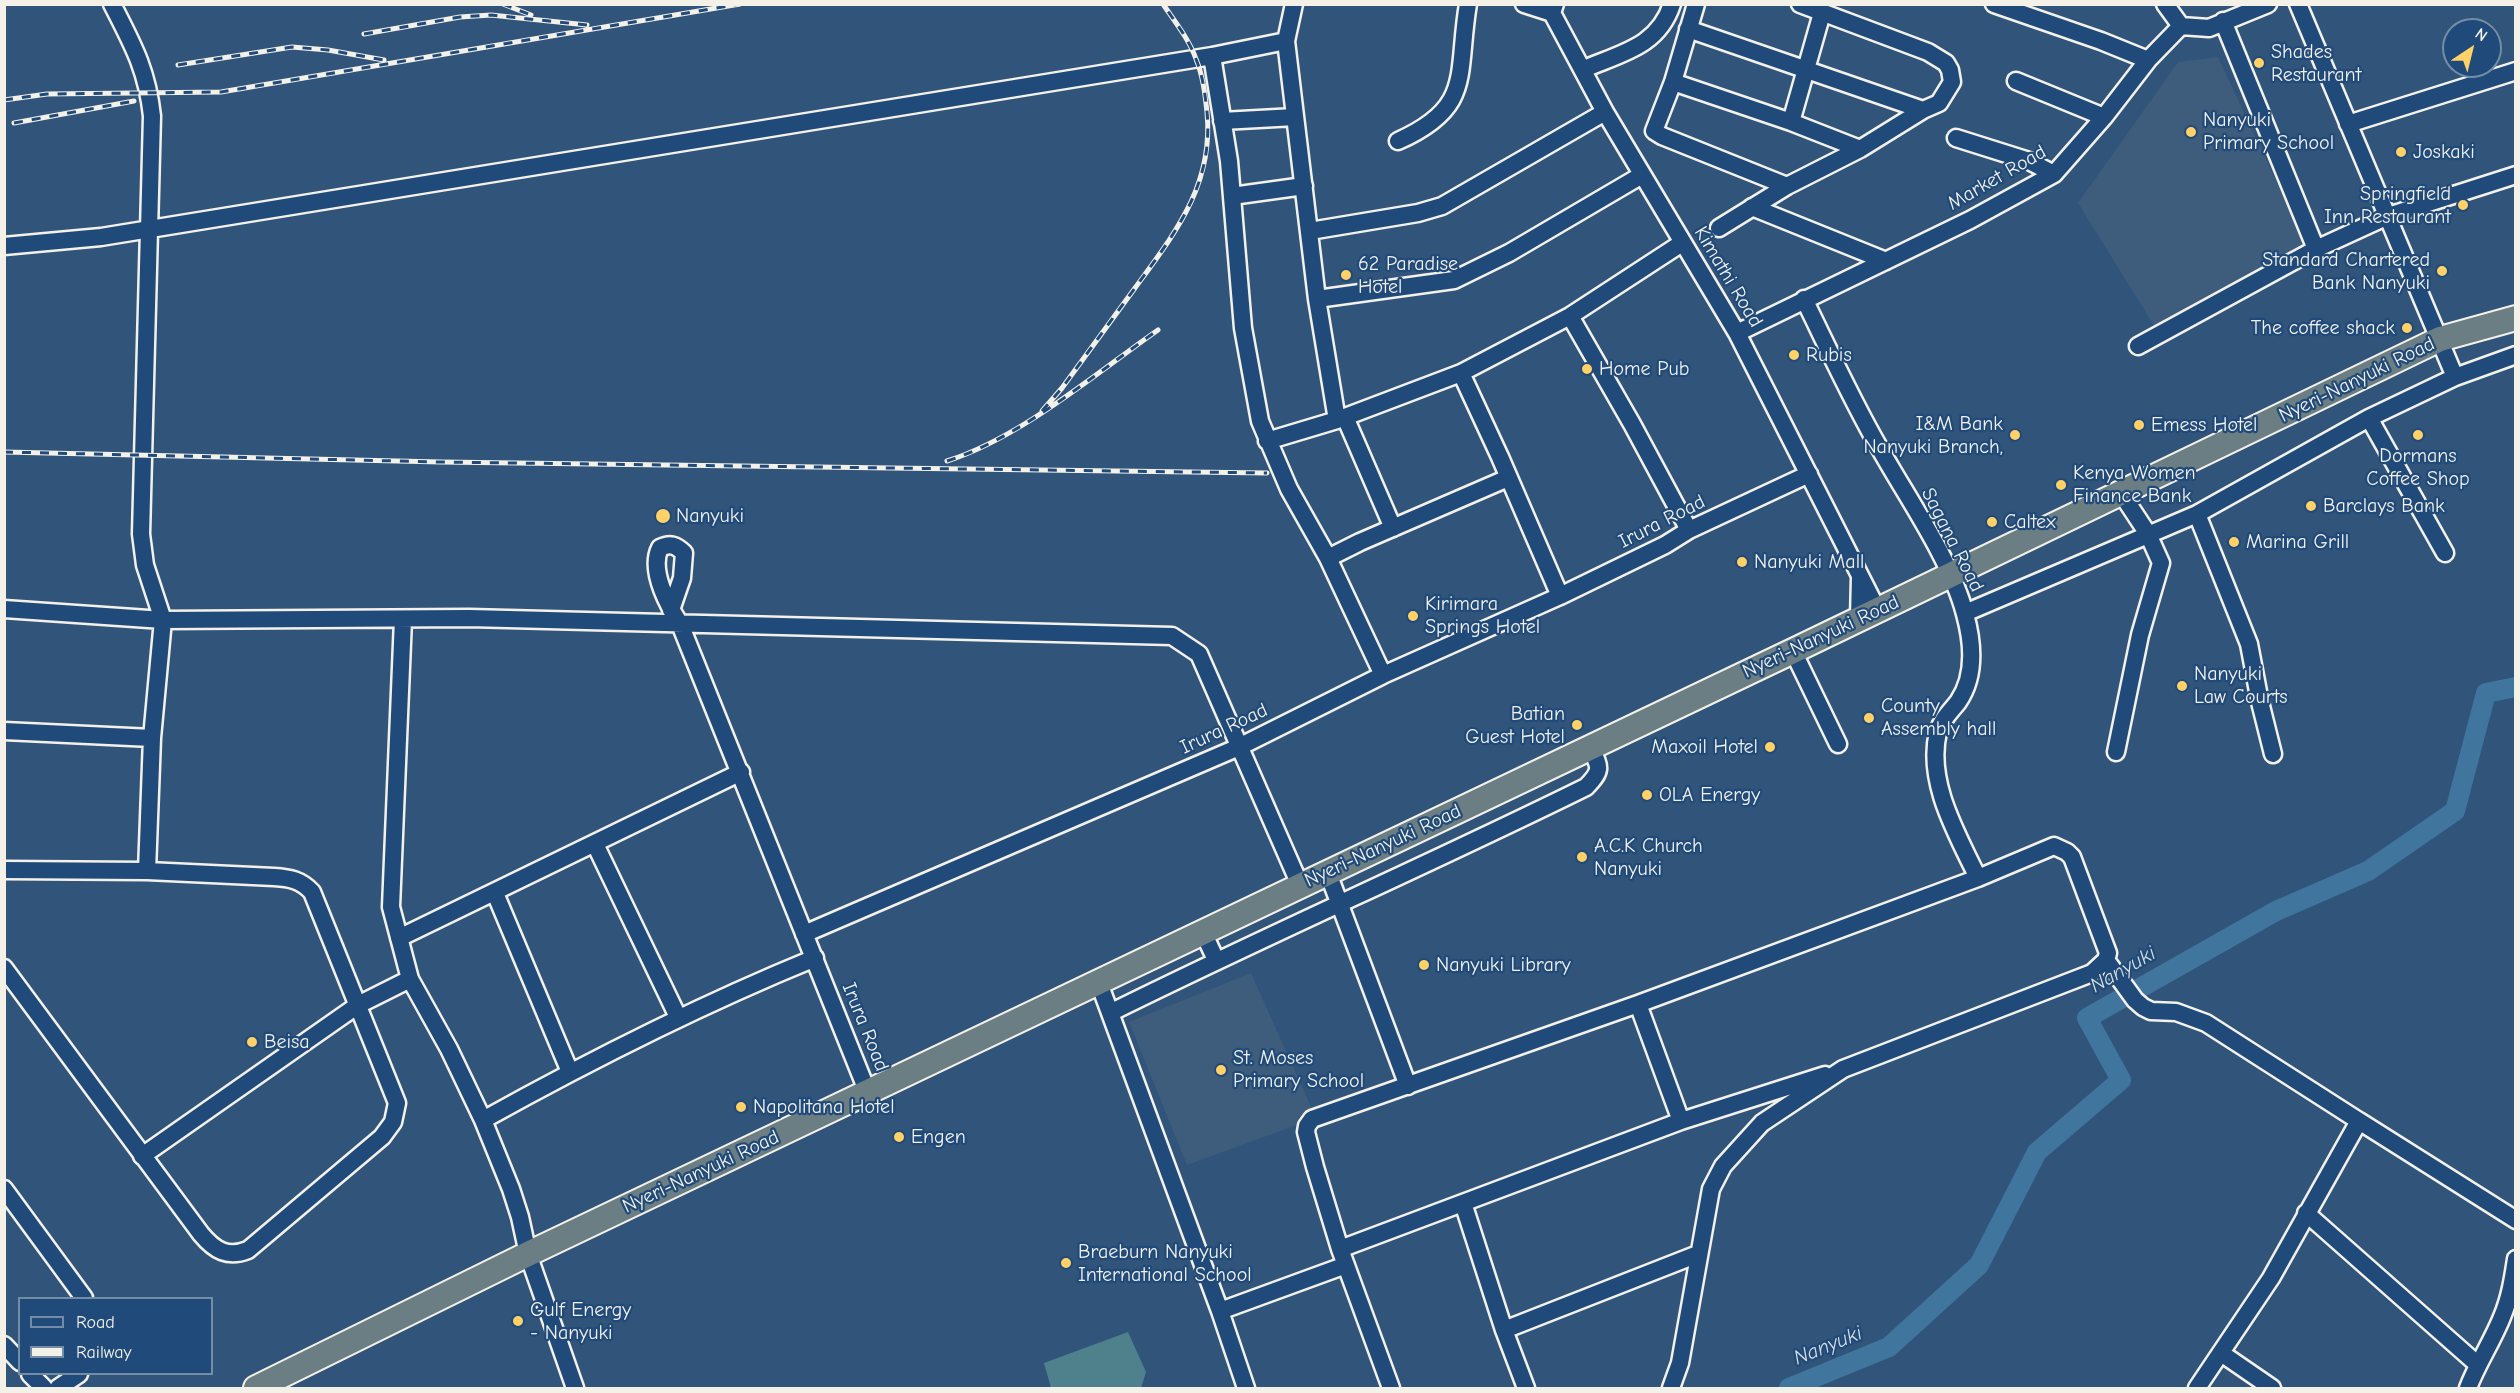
<!DOCTYPE html>
<style>
body{margin:0}
#map{position:relative;width:2520px;height:1393px;overflow:hidden;background:#31547b;font-family:"Comic Neue",sans-serif}
canvas{display:block}
.frame{position:absolute;inset:0;border:6px solid #f4f1e8;pointer-events:none}
.legend{position:absolute;left:18px;top:1297px;width:195px;height:78px;box-sizing:border-box;background:#1f4a7a;border:2px solid #748da6;margin:0;padding:8px 10px;list-style:none;font-size:18px;color:#f4f1e8}
.legend li{display:flex;align-items:center;gap:12px;height:30px}
.legend b{width:30px;border:2px solid #748da6}
.north{position:absolute;left:2442px;top:18px;width:60px;height:60px;box-sizing:border-box;background:#1f4a7a;border:2px solid #748da6;border-radius:50%;rotate:35deg;font-size:16px;font-weight:700;line-height:24px;text-align:center;color:#f4f1e8}
.north::after{content:'';display:block;margin:auto;width:21px;height:27px;background:#ffd166;clip-path:polygon(50% 0,100% 100%,50% 72%,0 100%)}
</style>
<div id="map">
<canvas width="2520" height="1393"></canvas>
<div class="frame"></div>
<ul class="legend">
<li><b style="height:8px;background:#1f4a7a"></b>Road</li>
<li><b style="height:8px;background:#f4f1e8"></b>Railway</li>
</ul>
<div class="north">N</div>
</div>
<script>
const context = document.querySelector('canvas').getContext('2d');
context.lineJoin = 'round';
function fill(path, color) {
  context.fillStyle = color;
  context.fill(path, 'evenodd');
}
function stroke(path, color, width, dash) {
  context.strokeStyle = color;
  context.lineWidth = width;
  context.lineCap = dash ? 'butt' : 'round';
  context.setLineDash(dash || []);
  context.stroke(path);
}
function label(font, color, halo, rows, align = 'center') {
  context.font = font + ' "Comic Neue",sans-serif';
  context.lineWidth = 4.5;
  context.setLineDash([]);
  context.textBaseline = 'middle';
  context.strokeStyle = halo;
  context.fillStyle = color;
  for (const [text, x, y, turn = 0] of rows) {
    context.save();
    context.translate(x, y);
    context.rotate((+turn || 0) * Math.PI / 180);
    context.textAlign = isNaN(turn) ? turn : align;
    if (halo) context.strokeText(text, 0, 0);
    context.fillText(text, 0, 0);
    context.restore();
  }
}
fill(new Path2D(`
 M2218,57L2309,251L2158,332L2078,203L2178,62Z
 M1251,973L1316,1118L1187,1165L1129,1022Z`), '#3e5c7b');
fill(new Path2D(`
 M1128,1332L1146,1372L1141,1388H1051L1044,1363Z`), '#4f818d');
stroke(new Path2D(`
 M1789,1388L1889,1347L1979,1265L2037,1152L2121,1080L2087,1018L2276,911L2368,871L2455,811L2486,693L2516,687`), '#40759d', 20);
const minor = new Path2D(`
 M112,4C133,45 147,70 152,116L141,534L145,565L163,620L152,738L147,871
 M1294,4L1286,41L1317,299L1337,420
 M1524,4L1552,13
 M1555,4L1552,13L1605,112L1737,333L1878,611
 M1696,4L1673,82L1654,131L1662,136L1787,186
 M1994,4L2101,41L2148,60
 M2165,4L2181,26
 M2298,4L2455,377
 M2223,21L2316,249
 M1688,29L1923,110
 M1212,56L1229,161L1243,328L1260,421L1289,489L1328,558
 M1584,69C1621,53 1658,47 1672,4
 M2016,81L2104,117
 M1673,82L1791,122L1860,149
 M1222,121L1295,117
 M1791,122L1822,13
 M2348,124L2516,71
 M1956,138L2029,161L2054,174
 M1398,141C1474,107 1456,75 1468,4
 M1232,196L1304,186
 M1752,207L1886,261
 M1719,228L1787,186L1860,149L1923,110L1939,103L1952,82L1950,70L1946,63L1928,52L1800,4
 M1310,231L1418,213L1442,206L1605,112
 M4,246L101,237L1212,56L1286,41
 M1317,299L1454,280L1509,253L1642,175
 M1804,299C1829,350 1852,401 1880,449C1908,499 1951,560 1965,614C1973,643 1976,676 1958,702C1951,711 1941,720 1938,732C1926,782 1957,834 1978,878
 M1570,316L1632,424L1689,530
 M1737,333L1970,220L2054,174L2104,117L2148,60L2181,26L2209,28L2268,4
 M2138,346L2316,249L2388,216L2516,175
 M1461,373L1500,457L1560,596
 M1345,417L1393,528
 M2369,418L2445,553
 M1267,441L1337,420L1461,373L1570,316L1682,243
 M2197,514L2249,644L2260,702L2273,754
 M4,609L163,620L469,618L1172,636L1199,654L1300,885
 M671,610L682,578L684,553C676,545 670,543 660,548C649,570 668,605 680,624L868,1093
 M1965,613L2197,514L2369,418L2455,377L2516,355
 M403,619L391,907L410,979L449,1049L483,1120L511,1189L520,1217L528,1254L575,1388
 M1859,619L1860,577
 M1793,651L1838,744
 M1383,675L1328,558L1360,542L1508,478
 M4,731L152,738
 M2116,752L2140,635L2161,563L2148,534L2121,493
 M595,844L678,1017
 M4,870L147,871L274,877C290,878 301,880 312,892L397,1103L393,1122L382,1137L248,1250C228,1258 215,1251 201,1234L4,968
 M1328,873L1408,1086
 M495,893L570,1072
 M1203,932L1216,960
 M804,934L1239,747L1383,675L1560,596L1665,545L1689,530L1809,474
 M399,938L741,772
 M2106,960L2135,1000L2143,1007L2151,1011L2176,1012L2206,1023L2359,1121
 M1099,983L1220,1311L1246,1388
 M1638,1004L1681,1121
 M1110,1013C1267,935 1428,865 1586,787C1603,770 1600,767 1590,747
 M483,1120C591,1060 700,1005 815,958
 M142,1156L358,1005L410,979
 M4,1189L84,1298
 M1463,1203L1504,1330L1526,1388
 M2306,1213L2477,1364
 M1340,1249L1681,1121L1825,1075
 M1220,1311L1346,1265
 M1504,1330L1698,1254
 M4,1345L20,1362
 M2221,1353L2272,1388
 M30,1374L44,1388
 M58,1388L79,1374
 M1391,1388L1340,1249L1315,1167L1306,1132L1307,1126L1312,1119L1638,1004L1978,878L2054,846L2067,852L2072,857L2108,953L2106,960L2092,973L1843,1069L1762,1123L1723,1166L1711,1189L1680,1363L1671,1388
 M2197,1388L2271,1278L2359,1121L2516,1220
 M2468,1388C2477,1364 2492,1342 2502,1317C2510,1298 2513,1279 2516,1259`);
const highway = new Path2D(`
 M256,1388L528,1254L1793,651L2440,339L2516,318`);
stroke(minor, '#f4f1e8', 21);
stroke(highway, '#f4f1e8', 28);
stroke(minor, '#1f4a7a', 16);
stroke(highway, '#6b7e84', 24);
const rail = new Path2D(`
 M503,4L531,15
 M364,34L460,17L491,15L587,25
 M178,65L292,47L328,50L384,60
 M4,100L47,94L221,92L740,4
 M14,123L134,101
 M1042,411L1062,388C1086,355 1110,322 1135,288C1175,233 1214,185 1207,112C1205,94 1203,76 1196,59C1189,39 1175,22 1163,4
 M4,452L441,462L1267,473
 M947,461C1020,438 1095,374 1158,330`);
stroke(rail, '#f4f1e8', 5);
stroke(rail, '#1f4a7a', 3, [9]);
for (const [x, y, r, color] of [
 [2259,63,6,"#ffd166"],
 [2191,132,6,"#ffd166"],
 [2401,152,6,"#ffd166"],
 [2463,205,6,"#ffd166"],
 [2442,271,6,"#ffd166"],
 [1346,275,6,"#ffd166"],
 [2407,328,6,"#ffd166"],
 [1794,355,6,"#ffd166"],
 [1587,369,6,"#ffd166"],
 [2139,425,6,"#ffd166"],
 [2015,435,6,"#ffd166"],
 [2418,435,6,"#ffd166"],
 [2061,485,6,"#ffd166"],
 [2311,506,6,"#ffd166"],
 [663,516,8,"#ffd166"],
 [1992,522,6,"#ffd166"],
 [2234,542,6,"#ffd166"],
 [1742,562,6,"#ffd166"],
 [1413,616,6,"#ffd166"],
 [2182,686,6,"#ffd166"],
 [1869,718,6,"#ffd166"],
 [1577,725,6,"#ffd166"],
 [1770,747,6,"#ffd166"],
 [1647,795,6,"#ffd166"],
 [1582,857,6,"#ffd166"],
 [1424,965,6,"#ffd166"],
 [252,1042,6,"#ffd166"],
 [1221,1070,6,"#ffd166"],
 [741,1107,6,"#ffd166"],
 [899,1137,6,"#ffd166"],
 [1066,1263,6,"#ffd166"],
 [518,1321,6,"#ffd166"]
]) {
  const dot = new Path2D();
  dot.arc(x, y, r, 0, 2 * Math.PI);
  context.fillStyle = color;
  context.fill(dot);
  stroke(dot, '#1f4a7a', 2);
}
label('20px', '#f4f1e8', '#1f4a7a', [
 ["Shades",2271,52],
 ["Restaurant",2271,75],
 ["Nanyuki",2203,120],
 ["Primary School",2203,143],
 ["Joskaki",2413,152],
 ["Springfield",2451,194,"right"],
 ["Inn Restaurant",2451,217,"right"],
 ["Standard Chartered",2430,260,"right"],
 ["Bank Nanyuki",2430,283,"right"],
 ["62 Paradise",1358,264],
 ["Hotel",1358,287],
 ["The coffee shack",2395,328,"right"],
 ["Rubis",1806,355],
 ["Home Pub",1599,369],
 ["I&M Bank",2003,424,"right"],
 ["Nanyuki Branch,",2003,447,"right"],
 ["Emess Hotel",2151,425],
 ["Dormans",2418,456,"center"],
 ["Coffee Shop",2418,479,"center"],
 ["Kenya Women",2073,473],
 ["Finance Bank",2073,496],
 ["Barclays Bank",2323,506],
 ["Nanyuki",676,516],
 ["Caltex",2004,522],
 ["Marina Grill",2246,542],
 ["Nanyuki Mall",1754,562],
 ["Kirimara",1425,604],
 ["Springs Hotel",1425,627],
 ["Nanyuki",2194,674],
 ["Law Courts",2194,697],
 ["County",1881,706],
 ["Assembly hall",1881,729],
 ["Batian",1565,714,"right"],
 ["Guest Hotel",1565,737,"right"],
 ["Maxoil Hotel",1758,747,"right"],
 ["OLA Energy",1659,795],
 ["A.C.K Church",1594,846],
 ["Nanyuki",1594,869],
 ["Nanyuki Library",1436,965],
 ["Beisa",264,1042],
 ["St. Moses",1233,1058],
 ["Primary School",1233,1081],
 ["Napolitana Hotel",753,1107],
 ["Engen",911,1137],
 ["Braeburn Nanyuki",1078,1252],
 ["International School",1078,1275],
 ["Gulf Energy",530,1310],
 ["- Nanyuki",530,1333]
], 'left');
label('20px', '#f4f1e8', '#1f4a7a', [
 ["Market Road",1997,178,-30],
 ["Kimathi Road",1728,277,59],
 ["Nyeri-Nanyuki Road",2357,380,-26],
 ["Irura Road",1662,522,-27],
 ["Sagana Road",1952,540,63],
 ["Nyeri-Nanyuki Road",1821,637,-25],
 ["Irura Road",1224,729,-25],
 ["Nyeri-Nanyuki Road",1383,846,-25],
 ["Irura Road",865,1027,68],
 ["Nyeri-Nanyuki Road",701,1172,-25]
]);
label('italic 21px', '#d9dedd', '#1f4a7a', [
 ["Nanyuki",2123,970,-30],
 ["Nanyuki",1828,1346,-22]
]);
</script>
